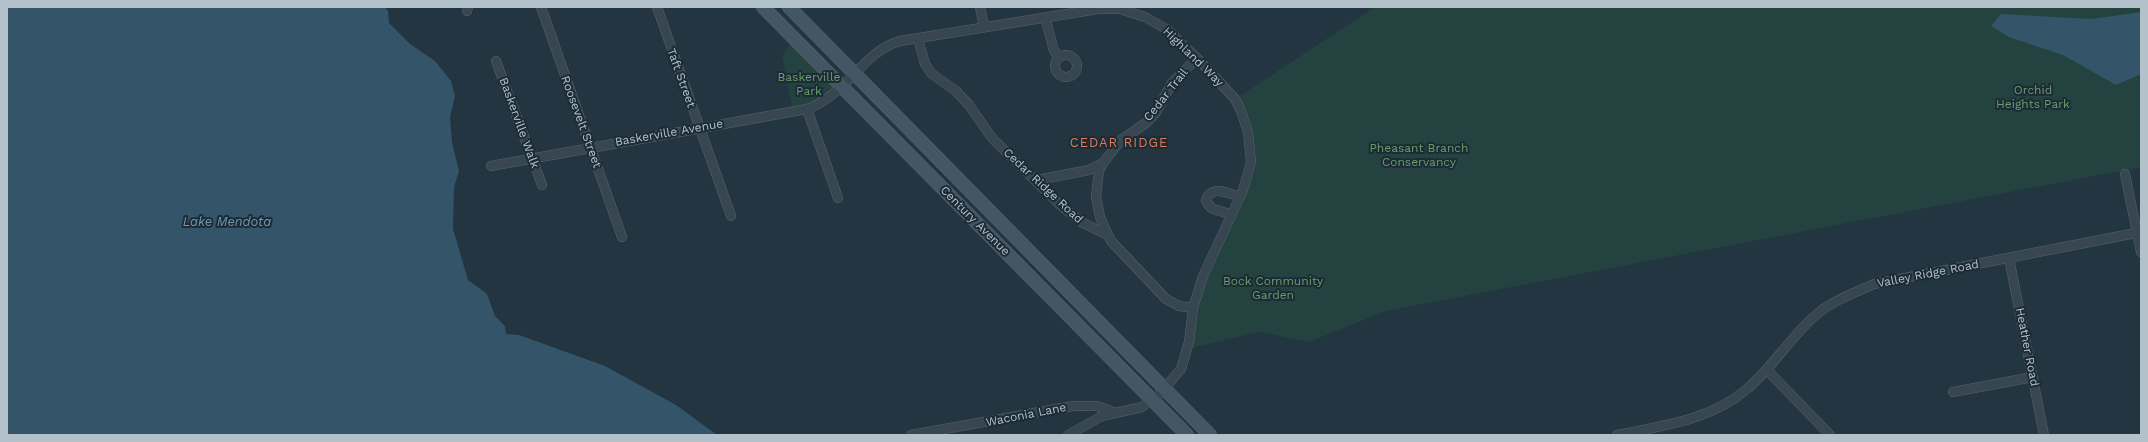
<!DOCTYPE html>
<style>
body{margin:0}
#map{position:relative;width:2148px;height:442px;overflow:hidden;background:#223541;font-family:"Work Sans",sans-serif}
canvas{display:block}
.frame{position:absolute;inset:0;border:8px solid #b3c1cb;pointer-events:none}
</style>
<div id="map">
<canvas width="2148" height="442"></canvas>
<div class="frame"></div>
</div>
<script>
const context = document.querySelector('canvas').getContext('2d');
context.lineJoin = 'round';
function fill(path, color) {
  context.fillStyle = color;
  context.fill(path, 'evenodd');
}
function stroke(path, color, width, dash) {
  context.strokeStyle = color;
  context.lineWidth = width;
  context.lineCap = dash ? 'butt' : 'round';
  context.setLineDash(dash || []);
  context.stroke(path);
}
function label(font, color, halo, rows, align = 'center') {
  context.font = font + ' "Work Sans",sans-serif';
  context.lineWidth = 4;
  context.setLineDash([]);
  context.textBaseline = 'middle';
  context.strokeStyle = halo;
  context.fillStyle = color;
  for (const [text, x, y, turn = 0] of rows) {
    context.save();
    context.translate(x, y);
    context.rotate((+turn || 0) * Math.PI / 180);
    context.textAlign = isNaN(turn) ? turn : align;
    if (halo) context.strokeText(text, 0, 0);
    context.fillText(text, 0, 0);
    context.restore();
  }
}
fill(new Path2D(`
 M1375,7H2141V167L1386,311L1309,342L1259,332L1187,349L1193,308L1234,209L1251,148L1235,99Z
 M794,38L842,87L793,112L782,56Z`), '#24423f');
fill(new Path2D(`
 M7,7H385L388,11L389,23L410,44L435,61L451,81L455,96L450,117L452,143L459,171L454,187L453,229L468,280L487,294L495,316L505,326L506,334L519,335L605,366L676,405L717,435H7Z
 M2141,12V74L2116,85L2063,55L2009,37L1991,26L2001,14L2092,19Z`), '#345569');
const minor = new Path2D(`
 M541,7L622,237
 M657,7L731,216
 M980,7L984,27
 M467,11L468,7
 M1045,17L1054,51L1059,57
 M918,39L925,64L932,74L956,91L969,105L992,138L1058,203L1083,223L1108,235L1111,241L1166,299L1179,306L1193,308
 M1055 66a11 11 0 1 1 22 0a11 11 0 1 1-22 0Z
 M496,61L542,185
 M807,109L838,198
 M491,166L807,109C847,95 862,52 900,41L1098,9H1120L1145,17L1168,30L1197,58L1235,99L1241,111L1248,132L1251,162L1243,190L1203,276L1193,308L1189,342L1181,369L1159,395L1142,407L1102,416L1068,435
 M2125,174L2141,252
 M1037,180L1089,170L1103,163
 M1232,215L1211,208L1206,201L1207,197C1215,186 1229,193 1240,197
 M1108,235L1100,217L1096,196L1099,171L1103,163L1121,140L1146,123L1155,114L1172,83L1197,58
 M2009,258L2044,435
 M1767,370L1830,435
 M1953,392L2033,377
 M911,435L1073,406H1097L1116,413
 M1617,435C1662,426 1711,420 1747,389C1773,367 1791,336 1817,314C1834,300 1854,293 1874,284L2141,232`);
const secondary = new Path2D(`
 M763,7L1187,435
 M789,7L1210,435`);
stroke(minor, '#55646e', 10);
stroke(secondary, '#55646e', 14);
stroke(minor, '#374650', 9);
stroke(secondary, '#445664', 13);
label('12px', '#b3c1cb', '#1c2b35', [
 ["Highland Way",1193,57,44],
 ["Taft Street",681,78,70],
 ["Cedar Trail",1166,95,-52],
 ["Roosevelt Street",581,122,70],
 ["Baskerville Walk",519,123,70],
 ["Baskerville Avenue",669,133,-10],
 ["Cedar Ridge Road",1043,186,43],
 ["Century Avenue",975,221,45],
 ["Valley Ridge Road",1928,274,-11],
 ["Heather Road",2027,347,79],
 ["Waconia Lane",1026,415,-11]
]);
label('12px', '#689e6a', '#1c2b35', [
 ["Baskerville",809,77],
 ["Park",809,91],
 ["Orchid",2033,90],
 ["Heights Park",2033,104],
 ["Pheasant Branch",1419,148],
 ["Conservancy",1419,162],
 ["Bock Community",1273,281],
 ["Garden",1273,295]
]);
context.letterSpacing = '1px';
label('13px', '#de7b5b', '#1c2b35', [
 ["CEDAR RIDGE",1119,143]
]);
context.letterSpacing = '0px';
label('italic 13px', '#7098b1', '#1c2b35', [
 ["Lake Mendota",227,222]
]);
</script>
